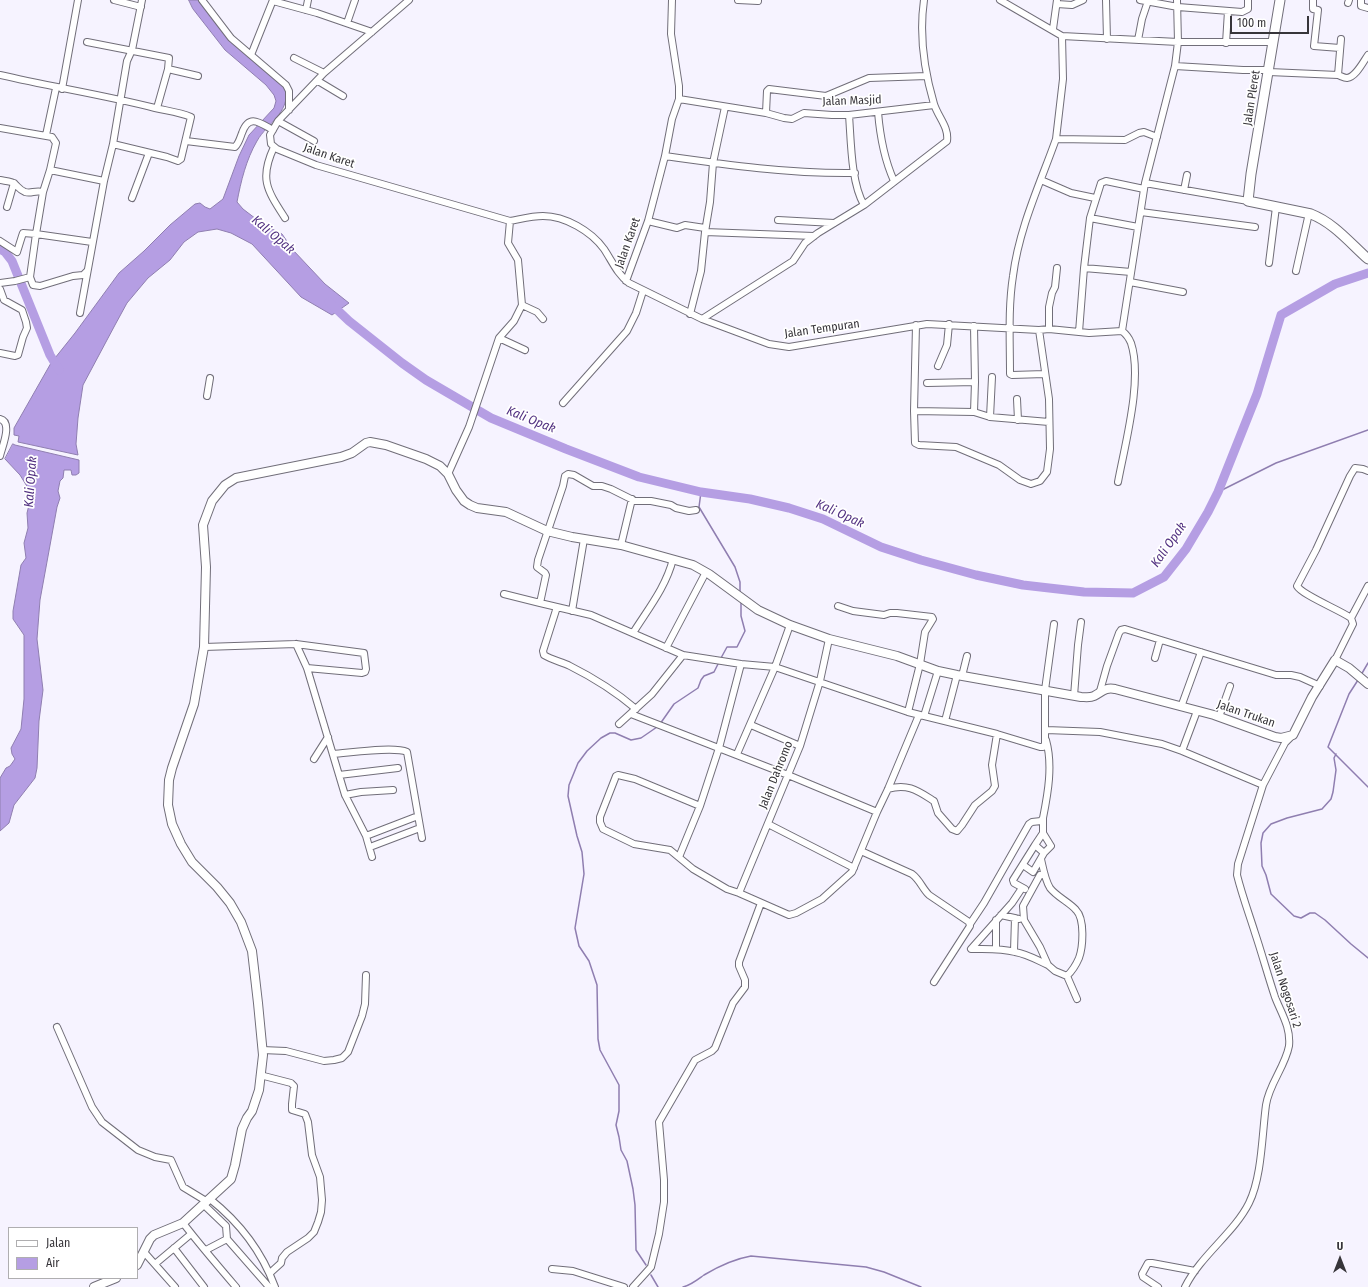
<!DOCTYPE html>
<style>
body{margin:0}
#map{position:relative;width:1368px;height:1287px;overflow:hidden;background:#f6f3ff;font-family:"Fira Sans Condensed",sans-serif}
canvas{display:block}
.legend{position:absolute;left:8px;top:1227px;width:130px;height:52px;box-sizing:border-box;background:#fff;border:1px solid #afaeb0;margin:0;padding:5px 7px;list-style:none;font-size:12px;color:#37353a}
.legend li{display:flex;align-items:center;gap:8px;height:20px}
.legend b{width:20px;border:1px solid #afaeb0}
.north{position:absolute;left:1320px;top:1239px;width:40px;height:40px;-webkit-text-stroke:3px #fff;paint-order:stroke;rotate:0deg;font-size:11px;font-weight:700;line-height:16px;text-align:center;color:#37353a}
.north::after{content:'';display:block;margin:auto;width:14px;height:18px;background:#37353a;clip-path:polygon(50% 0,100% 100%,50% 72%,0 100%)}
.scale{position:absolute;left:1230px;top:16px;width:79px;height:18px;box-sizing:border-box;border:2px solid #37353a;border-top:0;padding-left:5px;font-size:12px;line-height:14px;white-space:nowrap;color:#37353a;-webkit-text-stroke:3px #fff;paint-order:stroke}
</style>
<div id="map">
<canvas width="1368" height="1287"></canvas>
<ul class="legend">
<li><b style="height:5px;background:#fff"></b>Jalan</li>
<li><b style="height:11px;background:#b59ee3"></b>Air</li>
</ul>
<div class="north">U</div>
<div class="scale">100 m</div>
</div>
<script>
const context = document.querySelector('canvas').getContext('2d');
context.lineJoin = 'round';
function fill(path, color) {
  context.fillStyle = color;
  context.fill(path, 'evenodd');
}
function stroke(path, color, width, dash) {
  context.strokeStyle = color;
  context.lineWidth = width;
  context.lineCap = dash ? 'butt' : 'round';
  context.setLineDash(dash || []);
  context.stroke(path);
}
function label(font, color, halo, rows, align = 'center') {
  context.font = font + ' "Fira Sans Condensed",sans-serif';
  context.lineWidth = 3.5;
  context.setLineDash([]);
  context.textBaseline = 'middle';
  context.strokeStyle = halo;
  context.fillStyle = color;
  for (const [text, x, y, turn = 0] of rows) {
    context.save();
    context.translate(x, y);
    context.rotate((+turn || 0) * Math.PI / 180);
    context.textAlign = isNaN(turn) ? turn : align;
    if (halo) context.strokeText(text, 0, 0);
    context.fillText(text, 0, 0);
    context.restore();
  }
}
const water = new Path2D(`
 M189,0H204L229,39L286,89C289,114 268,122 257,141C246,160 241,181 237,202L243,209L264,225L282,234L293,250L325,284L349,303L332,315L301,297L252,244L231,233L217,229L198,232L184,242L170,260L148,278L127,303L115,325L83,385L78,418L76,444L78,455L18,442L19,436L14,435V428L51,363L75,333L119,273L144,251L170,225L195,204L200,203L205,207L210,209L223,199L239,156L249,135L274,108L276,101L274,95L266,85L225,50L193,9Z
 M13,444L15,445L79,460V473L76,475H72L71,470H64L63,478L60,481L58,491L60,498L57,507L40,600L37,639L43,690L39,721L37,768L35,778L14,805L9,823L0,831V778L6,768L10,766L15,759L12,754L11,748L21,729L24,699V635L13,619V611L21,565L26,558L24,543L28,528L27,513L31,497L28,488L20,475L5,459Z`);
fill(water, '#b59ee3');
stroke(water, '#8f7eb0', 1);
stroke(new Path2D(`
 M701,492L699,507L735,567L740,582V594
 M1218,492L1276,463L1368,430
 M721,658L727,647H737L745,631L741,616V601
 M1361,675L1368,663
 M1358,680L1349,694L1328,747L1368,787
 M660,724L674,704L698,688L701,680L704,676L714,672L718,664
 M1336,754L1334,758L1336,770L1333,792L1331,799L1322,809L1287,818L1271,824L1263,833L1261,843L1262,866L1266,875L1271,894L1294,916L1301,918L1310,913H1315L1325,920L1351,944L1368,958
 M646,1265L636,1250L635,1205L633,1189L627,1161L621,1150L619,1137L616,1125L619,1111V1085L600,1050L598,1039L597,985L589,961L579,946L575,928L584,874L582,852L577,836L568,796L569,785L578,763L587,751L601,738L610,733H615L631,740L641,738L657,727
 M651,1275L658,1287
 M683,1287C691,1285 697,1280 704,1275C719,1266 734,1259 751,1256L866,1267L884,1272L921,1287`), '#8f7eb0', 1.5);
stroke(new Path2D(`
 M0,249L5,252L12,261L50,355L59,370
 M329,302L349,321L402,363L426,380L491,418L566,449L639,477L701,492L750,499L789,508L823,519L881,547L921,560L976,575L1023,585L1084,592L1133,593L1164,577L1186,549L1208,512L1218,492L1257,394L1281,315L1335,284L1368,273`), '#b59ee3', 9);
const minor = new Path2D(`
 M114,0L141,7
 M202,0L231,38L286,85L289,91V110
 M409,0L324,73L278,121L270,135L271,144L277,149L316,165L510,221C521,219 532,216 543,216C565,216 591,231 604,249C612,261 617,274 629,283L702,319L793,261L805,243L818,233L864,205L947,141C949,127 938,117 934,104C924,70 919,35 924,0
 M738,0L758,1
 M1000,0L1062,36L1178,42H1273
 M1106,0L1107,39
 M1140,0L1178,7L1242,12L1248,9V0
 M1313,0V9L1318,10L1314,46L1340,48
 M1361,0V6L1368,8
 M273,1L317,13L372,32
 M1348,3L1349,0
 M1057,4L1072,5L1083,0
 M306,10L308,0
 M347,23L355,0
 M1053,29L1057,0
 M1062,36L1063,79L1056,139L1125,140L1139,133L1144,132L1157,137
 M1138,40L1142,19L1148,1
 M87,42L169,58L168,69L157,108
 M1226,43L1228,11
 M251,55L273,0
 M294,58L324,73
 M1175,66L1243,70H1269
 M168,69L198,76
 M1269,72L1338,75C1341,76 1344,78 1347,78C1356,77 1363,62 1368,55
 M0,75C52,87 104,95 155,108C168,111 179,112 191,117L181,159L178,161L167,157L113,144
 M1338,75L1341,39
 M318,81L343,96
 M62,89L78,0
 M679,99L766,113L784,118L792,119L804,113L832,115H849L934,105
 M878,112C880,136 884,159 894,181
 M766,113L767,91L769,89L826,96L869,78L927,76
 M849,115C851,141 851,183 864,205
 M278,121L314,141
 M0,128L52,137L56,143L50,170L104,181
 M46,135L56,88
 M186,141L235,147C239,143 240,138 242,133C249,113 260,123 273,130
 M274,147C259,179 267,190 285,218
 M665,156C727,165 791,174 855,173
 M0,180C4,181 12,181 15,184C19,188 20,190 25,192C32,194 34,190 43,192
 M1041,180L1071,193L1095,198
 M1145,183L1248,201
 M1184,190L1187,175
 M132,198L149,153
 M7,207L14,183
 M1141,212L1255,227
 M1090,218L1138,227
 M778,220L834,223
 M648,221L677,228L685,225L705,228
 M705,232L814,236
 M0,241L17,252L22,236L23,233L36,234L43,192L50,170
 M1269,263L1276,207
 M1084,268L1131,272
 M87,271L83,275L73,276L40,286L33,285L30,277L36,234L92,242
 M1296,271L1309,213
 M626,281L648,221L665,156L672,119L679,99V86L671,34L672,0
 M1130,282L1183,292
 M0,283L15,281L30,277
 M0,289L4,300L22,310L26,322L27,328L23,337L18,355L15,356L0,353
 M522,305L537,312L543,319
 M80,313L104,181L113,144L127,61L132,50L142,0
 M690,314L701,271L705,232L710,202L713,163L725,107
 M702,319L769,344L789,347L927,324L1039,330L1049,329L1089,333L1122,331L1145,183L1175,66L1178,42L1177,0
 M916,325L914,411L915,443L919,445L956,447L999,465L1020,480L1031,484L1040,481L1047,472L1050,449L1049,399L1039,330
 M1049,329V307L1052,293L1055,287L1057,268
 M1079,332L1084,268L1090,218L1101,183L1106,181L1144,189
 M499,338L525,350
 M938,366L947,345L949,324
 M1045,374L1012,375L1010,374C1010,341 1008,308 1013,276C1019,228 1040,184 1056,139
 M927,383L975,382
 M207,396L210,378
 M1017,399L1018,420
 M563,403L627,331L636,313L643,291
 M914,411L974,412L990,417L1049,422
 M974,412L975,382L974,326
 M990,417L992,377
 M0,419C13,422 2,447 0,456
 M448,474L469,427L499,338L514,321L522,305L518,260L508,243L510,221
 M1118,482C1125,444 1143,379 1131,343C1129,338 1126,334 1122,331
 M696,510L689,511L676,508L671,505L651,501H635L611,489L602,486H593L574,475L568,474L565,476L563,486L538,560L537,567L545,573L546,575L540,603L591,615L683,655L741,664L775,667L908,712L997,734L1040,747H1043L1045,744V690L1054,624
 M621,545L632,499
 M504,594L540,603
 M838,606L853,611L884,615L890,613H897L932,617L933,619L925,632L920,664L908,712
 M557,607L543,651L544,655C552,660 562,662 570,666C594,678 616,692 636,709
 M572,611L584,539
 M1351,618C1340,610 1302,595 1297,586L1316,550L1350,476L1355,468L1363,469L1368,471
 M633,633C648,609 666,587 673,559
 M829,639L820,681L800,746L739,893L789,915L796,913L822,899L852,872L877,812L888,789L919,715
 M296,644L307,668L345,795L366,836L372,857
 M204,647L296,644L364,653L366,669L365,672L362,673L307,668
 M666,648L706,572
 M1155,658L1160,640
 M1335,660L1353,624L1351,618L1368,586
 M962,676L967,656
 M1100,691L1107,666L1119,633L1121,630L1125,629L1276,675H1291L1300,677L1320,686
 M1074,696L1078,645L1081,622
 M1181,707L1201,652
 M631,714L788,775L877,812
 M924,716L938,671
 M1219,717L1230,686
 M945,721L957,675
 M619,724L652,694L683,655
 M751,725L800,746
 M1046,730L1100,732L1162,744L1182,751L1263,785
 M1182,751L1197,711
 M333,754C349,753 394,746 407,752L422,838
 M737,754L775,667L790,625
 M314,759L328,737
 M339,775L398,768
 M888,789C908,783 918,791 934,801L938,813L952,829L957,831L962,825L975,805L992,791L995,786L992,765L997,734
 M345,795L361,792L393,790
 M700,806L635,779L618,775L616,776L600,817V822L603,829L634,844L670,850L693,869L727,889L739,893
 M768,824L854,868
 M1043,833L1035,845L1044,853
 M366,836L418,816
 M370,847L420,828
 M861,851L912,874C920,880 922,888 929,895L969,922L970,926L934,982
 M679,857L700,806L719,748L741,664
 M1041,859C1043,868 1045,880 1050,888C1057,897 1069,902 1076,910C1085,919 1083,947 1079,958C1076,965 1072,971 1067,976L1077,999
 M1023,865L1033,872L1044,853L1051,846L1043,833V818
 M1040,875L1023,906L1024,920L1040,947L1048,965L1055,971L1067,976
 M1022,888L1012,903L971,949C985,949 1001,948 1015,952C1027,954 1037,960 1048,965
 M1025,889L1014,883L1013,880L1035,845
 M1001,915L1019,919
 M970,924L984,903L1029,824L1032,822L1041,821L1043,818C1048,793 1053,765 1046,740
 M996,949V920
 M1014,951L1015,918
 M57,1027L92,1107L102,1122L138,1150L155,1157L171,1160L183,1187L206,1201
 M262,1050L286,1051L324,1061L334,1060L342,1058L348,1052L362,1016L365,1004L366,975
 M260,1075L291,1083L294,1086L292,1104V1110L305,1114L308,1122L312,1155L320,1177L322,1200L321,1212L318,1222L314,1232L308,1238L287,1252L282,1258L281,1263L270,1273
 M210,1199C239,1222 262,1252 275,1287
 M203,1204L226,1226L227,1239L269,1287
 M183,1223C200,1245 218,1266 236,1287
 M174,1248L204,1287
 M206,1250L227,1239
 M144,1252L175,1287
 M155,1264L191,1234
 M552,1269L573,1271L624,1287
 M633,1287L651,1267L659,1234L664,1202V1180L659,1122L695,1060L712,1051L715,1048L733,1003L745,987V980L739,966V962L761,903
 M1158,1287L1143,1277L1142,1274L1148,1263H1152L1195,1271
 M1185,1287C1201,1255 1234,1233 1249,1203C1262,1177 1262,1134 1266,1105C1269,1084 1285,1067 1289,1046C1291,1027 1281,1013 1275,997C1268,976 1262,954 1255,933C1249,914 1242,895 1237,875L1238,864L1263,785L1285,743L1292,736`);
const tertiary = new Path2D(`
 M137,1265L150,1239L154,1235L183,1223L231,1179L235,1165L242,1129L247,1118L252,1111L259,1090L263,1055L258,1003L252,951L241,922L230,903L217,887L192,862L181,844L172,824L168,805L169,780L172,768L194,704L204,647L206,567L203,525L212,501L225,485L236,478L341,457L352,453L366,443L370,442L386,445L426,459L440,466L448,474L456,490L464,501L470,505L477,508L506,512L547,531L572,537L621,545L693,565L709,574L758,610L790,625L829,639L897,656L938,671L957,675L1081,697C1085,697 1090,698 1094,696C1102,692 1105,687 1115,689L1214,715L1275,737L1281,738L1293,735L1312,697L1335,660L1349,668L1368,684
 M94,1287L116,1278`);
const secondary = new Path2D(`
 M1280,0L1251,174L1248,201L1311,214C1334,223 1350,243 1368,259`);
stroke(minor, '#716e79', 8);
stroke(tertiary, '#716e79', 10);
stroke(secondary, '#716e79', 11);
stroke(minor, '#fff', 6);
stroke(tertiary, '#fff', 8);
stroke(secondary, '#fff', 9);
label('12px', '#37353a', '#fff', [
 ["Jalan Pleret",1252,98,-81],
 ["Jalan Masjid",852,101,-2],
 ["Jalan Karet",329,156,19],
 ["Jalan Karet",628,243,-70],
 ["Jalan Tempuran",822,329,-8],
 ["Jalan Trukan",1246,714,19],
 ["Jalan Dahromo",776,775,-68],
 ["Jalan Nogosari 2",1285,990,72]
]);
label('italic 13px', '#523181', '#fff', [
 ["Kali Opak",273,235,40],
 ["Kali Opak",531,420,22],
 ["Kali Opak",31,482,-86],
 ["Kali Opak",840,514,24],
 ["Kali Opak",1169,545,-55]
]);
</script>
